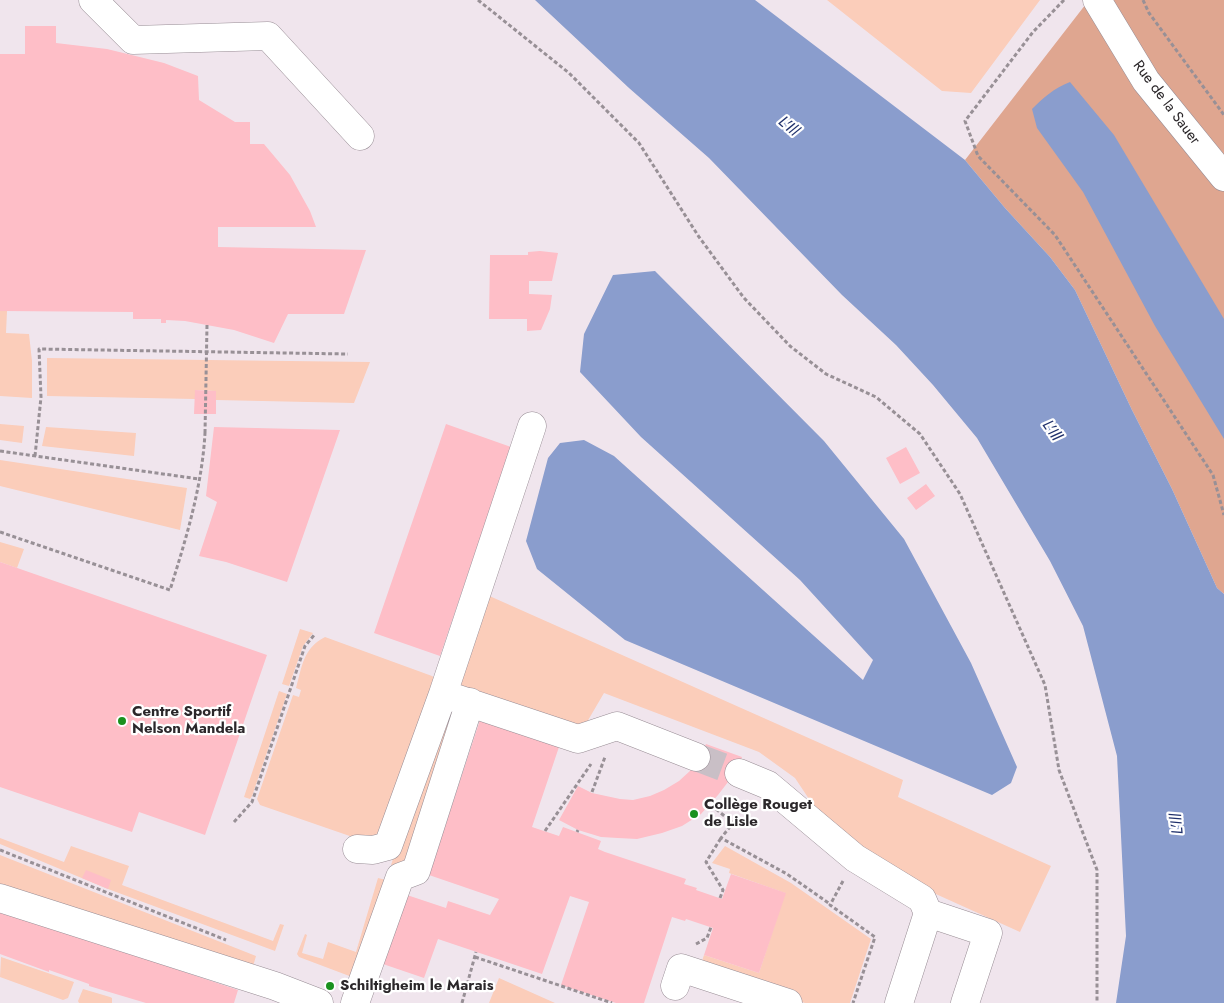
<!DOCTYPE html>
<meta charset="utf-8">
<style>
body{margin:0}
canvas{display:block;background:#f0e5ed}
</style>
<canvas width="1224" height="1003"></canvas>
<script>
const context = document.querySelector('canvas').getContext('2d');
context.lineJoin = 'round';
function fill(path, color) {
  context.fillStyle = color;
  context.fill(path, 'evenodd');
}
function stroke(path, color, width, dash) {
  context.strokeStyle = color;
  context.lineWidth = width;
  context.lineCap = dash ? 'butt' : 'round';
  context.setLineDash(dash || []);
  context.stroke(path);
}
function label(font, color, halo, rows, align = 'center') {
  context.font = font + ' Jost,sans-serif';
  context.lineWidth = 4.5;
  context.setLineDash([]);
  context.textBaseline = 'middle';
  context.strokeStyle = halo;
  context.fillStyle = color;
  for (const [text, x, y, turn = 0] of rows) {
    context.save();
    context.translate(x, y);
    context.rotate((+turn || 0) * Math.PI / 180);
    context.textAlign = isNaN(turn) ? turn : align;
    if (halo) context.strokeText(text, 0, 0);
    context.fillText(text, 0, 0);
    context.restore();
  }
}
fill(new Path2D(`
 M827,0H1040L971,93L942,91Z
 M0,311H7L6,333L29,334L32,361V398L0,396Z
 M47,358L370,362L354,403L216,400L215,391L195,390V399L47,396Z
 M0,424L24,426L22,443L0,440Z
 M46,427L136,433L134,456L42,446Z
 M0,460L187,488L180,530L0,486Z
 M0,542L24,549L17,568L0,562Z
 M485,594L903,780L898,797L1051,866L1020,932L867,863L827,826L795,778L759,752L604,693L580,734L452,690Z
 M300,629L313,633L303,646L289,686L282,684Z
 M325,637L432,676L438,681L385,840L370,843L260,805L257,799L293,695L299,697L301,690L296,688C302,667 303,648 325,637Z
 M279,691L287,694L252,796L250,799L244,797Z
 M448,700L460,704L402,868L391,865Z
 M0,838L64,862L71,846L129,866L122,885L273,941L280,924L284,925L275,951L108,889L0,844Z
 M725,846L791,883L871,939L850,1003H805L700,967L704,955L759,973L785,893L729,873L730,869L712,863Z
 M0,855L256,956L252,970L0,889Z
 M378,878L386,880L352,977L299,957L297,954L305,934L307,935L302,953L323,959L328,942L356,952Z
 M1,957L74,982L68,998L63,1000L0,977Z
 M499,978L555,1003H489Z
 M83,989L110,997L112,998V1003H79L78,1001Z`), '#fbcdba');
fill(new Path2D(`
 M1089,0H1224V594L1217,588L1172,489L1132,410L1075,290L1050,257L1005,208L965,160Z`), '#dfa690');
fill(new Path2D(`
 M535,0H755L965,160L1005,208L1050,257L1075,290L1132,410L1172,489L1217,588L1224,594V1003H1116L1126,936L1117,756L1083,626L1050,561L977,438L933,385L896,345L842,295L709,158L629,88Z
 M1070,82L1114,135L1224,319V439L1155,326L1083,192L1037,128L1032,109C1043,98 1054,88 1070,82Z
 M655,271L824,441L904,539L971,663L1017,767L1011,783L992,795L625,640L537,569L526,541L548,458L560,443L584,440L614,456L863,680L873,660L800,580L641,437L580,372L584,334L613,275Z`), '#8a9dcd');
fill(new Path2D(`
 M25,26H56V43L107,49L164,63L198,76L199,100L235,122H250V144H264L290,175L310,211L316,227H218V247L366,250L344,314H288L274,343L234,330L185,321L166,320V323H161V319H133V312L0,311V54H25Z
 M540,251L558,253L552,281H529V294L552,295L550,309L541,330L527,331V319H489L490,255H528V252Z
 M195,390L216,391V414H194Z
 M446,424L511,447L440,656L374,633Z
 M214,427L340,430L287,582L226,562L199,556L217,502L206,496Z
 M906,447L920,473L900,484L886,458Z
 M926,484L935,496L916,510L907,498Z
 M0,562L267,655L205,835L139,812L132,832L0,787Z
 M481,717L560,744L532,827L559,836L563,827L601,841L598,849L605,852L686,879L684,884L697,888L696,890L722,899L731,874L786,893L759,973L704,955L713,928L686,919L685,921L672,917L644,1003H616L561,985L589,902L570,896L542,974L438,939L424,978L380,963L407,895L446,908L448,901L490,915L499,899L429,875Z
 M706,744L742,757L738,769L718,795L701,814L682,826L662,833L637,839L618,838L601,837L578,830L559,820L578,786L592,793L620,799L633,800L650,796L664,790L679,781L691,770L701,756Z
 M86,870L111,880L108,889L82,878Z
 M0,910L238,990L234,1003H146L89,986V984L49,970V972L0,954Z`), '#febec7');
stroke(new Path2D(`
 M696,757L739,773`), '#c9bfc6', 28, [28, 14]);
const minor = new Path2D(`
 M93,0L133,40L268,36L360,136
 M1097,0L1146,81L1224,177
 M443,694L532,426
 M739,773L768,785L855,858L922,899L928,913
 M357,849L373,850L388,846L443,694L578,739L617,726L696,757
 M0,898L275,986L319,1003
 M675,986L681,968L788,1003
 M355,1003L400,877L416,871L470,702
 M899,1003L928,913L988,933L965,1003`);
stroke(minor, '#988d95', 29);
stroke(new Path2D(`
 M478,0L569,73L639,143L699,237L744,298L790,346L826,374L876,397L920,434L960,494L1045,685L1059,770L1097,870V1003
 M1064,0L1033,32L965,121L978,156L1055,235L1213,475L1224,515
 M1143,0L1149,13L1224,115
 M0,451L199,479
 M35,456L41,397L39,349L348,354
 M0,532L170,590C186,539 202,487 205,433
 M592,792L605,757
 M711,805L733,823L721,838L787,874L830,904
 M234,822L252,802L305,646L315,634
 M545,831L591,764
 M577,832L578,830
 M0,850L226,940
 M843,881L830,905L875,937L853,1003
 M720,898L723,890L706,862L721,838
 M696,944L707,938L711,927
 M475,957L612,1003
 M462,1003L476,952`), '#989096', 3, [4, 2.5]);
stroke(minor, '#fff', 28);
stroke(new Path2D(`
 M205,433L207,325`), '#989096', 3, [4, 2.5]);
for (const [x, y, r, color] of [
 [122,721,5,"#1a911e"],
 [694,814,5,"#1a911e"],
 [330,986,5,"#1a911e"]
]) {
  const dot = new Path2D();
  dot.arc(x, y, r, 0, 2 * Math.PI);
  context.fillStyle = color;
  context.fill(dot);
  stroke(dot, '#fff', 2);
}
label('15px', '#2b272a', '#fff', [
 ["Rue de la Sauer",1166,103,53]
]);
label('bold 15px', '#2b272a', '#fff', [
 ["Centre Sportif",132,712],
 ["Nelson Mandela",132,729],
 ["Collège Rouget",704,805],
 ["de Lisle",704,822],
 ["Schiltigheim le Marais",340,986]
], 'left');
label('italic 16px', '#20316c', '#fff', [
 ["L'Ill",788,127,41],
 ["L'Ill",1051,431,56],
 ["L'Ill",1178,824,-95]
]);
</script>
